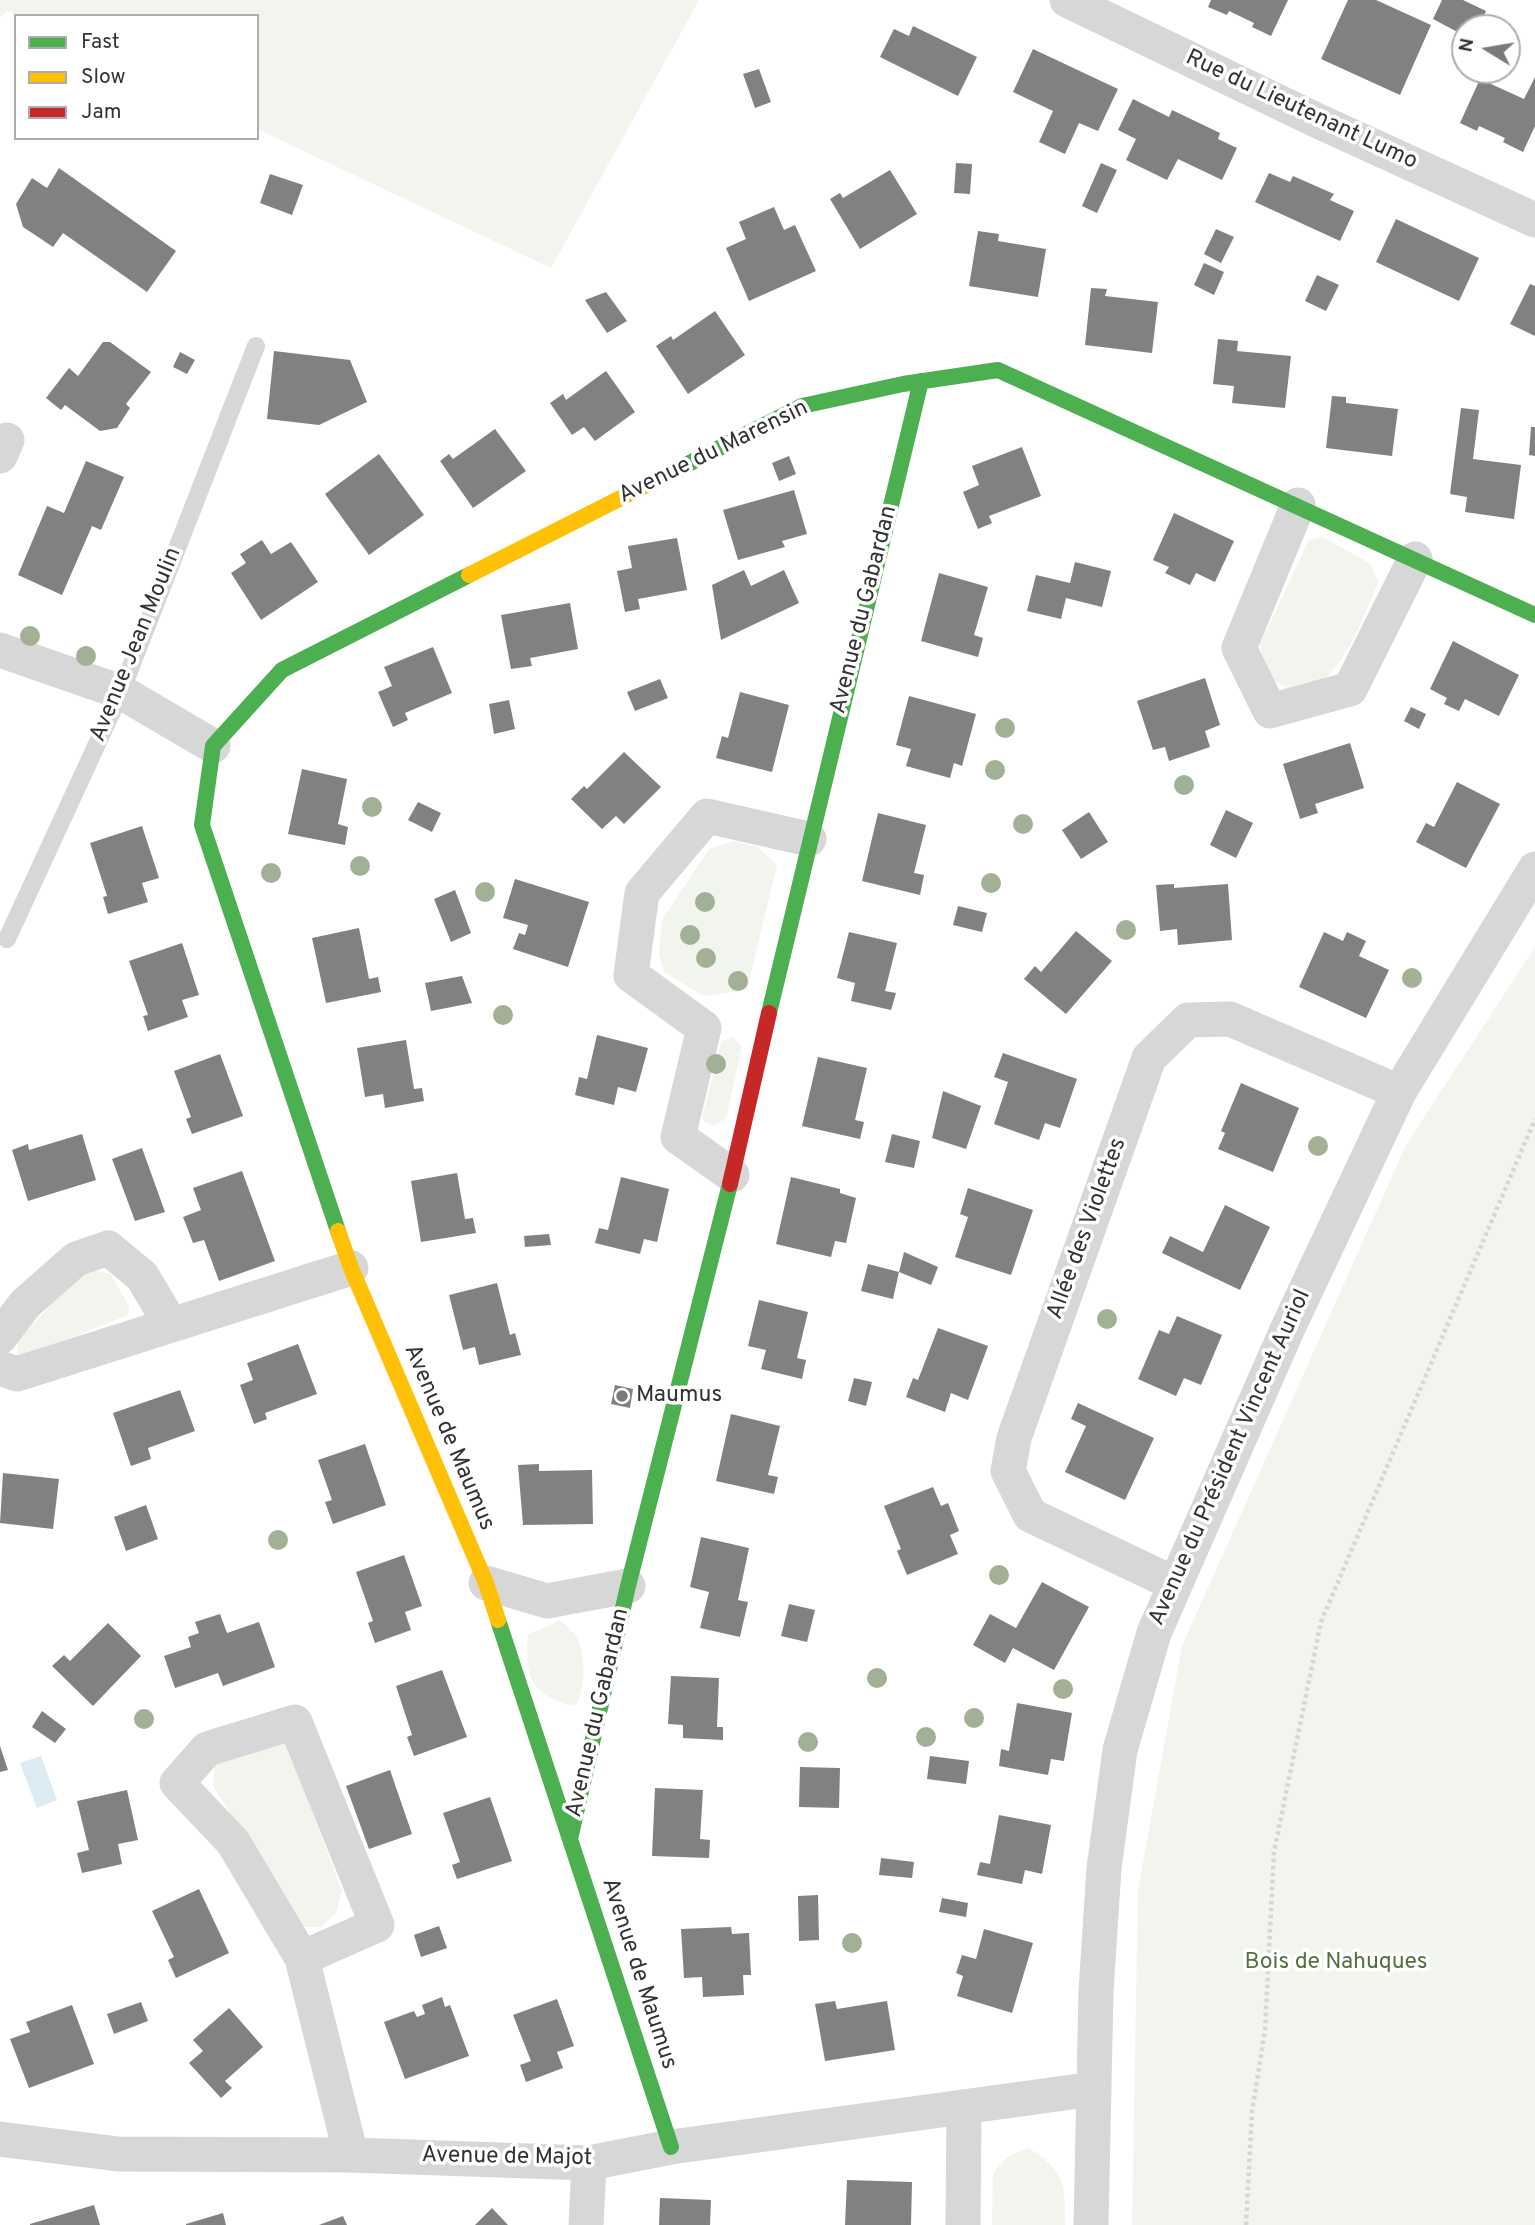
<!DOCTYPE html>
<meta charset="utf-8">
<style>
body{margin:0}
#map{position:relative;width:1535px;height:2225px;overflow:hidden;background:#fff;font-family:Overpass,sans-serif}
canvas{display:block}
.legend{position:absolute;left:14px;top:14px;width:245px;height:126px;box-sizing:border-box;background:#fff;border:2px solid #adadad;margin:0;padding:9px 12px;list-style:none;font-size:21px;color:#333}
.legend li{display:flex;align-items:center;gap:14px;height:35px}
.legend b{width:35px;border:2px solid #adadad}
.north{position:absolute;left:1451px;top:14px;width:70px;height:70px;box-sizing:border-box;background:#fff;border:2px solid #adadad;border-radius:50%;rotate:281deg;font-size:19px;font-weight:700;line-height:28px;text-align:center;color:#333}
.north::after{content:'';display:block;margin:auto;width:24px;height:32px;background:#7a7a7a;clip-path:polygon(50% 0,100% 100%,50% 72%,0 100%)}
</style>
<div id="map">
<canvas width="1535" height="2225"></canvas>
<ul class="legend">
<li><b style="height:9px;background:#4caf50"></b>Fast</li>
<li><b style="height:9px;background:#ffc107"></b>Slow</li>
<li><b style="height:9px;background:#c62828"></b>Jam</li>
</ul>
<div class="north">N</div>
</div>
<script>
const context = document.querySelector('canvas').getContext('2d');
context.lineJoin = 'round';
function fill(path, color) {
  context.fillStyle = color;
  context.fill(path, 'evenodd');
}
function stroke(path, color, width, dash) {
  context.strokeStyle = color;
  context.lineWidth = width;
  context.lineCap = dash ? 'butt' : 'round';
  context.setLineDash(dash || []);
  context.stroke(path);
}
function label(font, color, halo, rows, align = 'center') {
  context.font = font + ' Overpass,sans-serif';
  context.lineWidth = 7;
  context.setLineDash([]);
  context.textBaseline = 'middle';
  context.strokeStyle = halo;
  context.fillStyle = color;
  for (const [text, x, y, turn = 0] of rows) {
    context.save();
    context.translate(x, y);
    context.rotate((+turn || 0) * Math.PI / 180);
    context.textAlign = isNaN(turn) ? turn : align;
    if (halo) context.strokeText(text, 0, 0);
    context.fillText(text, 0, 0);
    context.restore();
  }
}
fill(new Path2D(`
 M0,0H699L551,268L257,129V16H18L7,11L0,17Z
 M1323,537L1371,564L1378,583C1359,624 1328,727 1266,675L1260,644L1309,540Z
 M734,841L757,847L777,865L747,990L704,996L665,973L659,955L662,920L709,849Z
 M1535,947V2225H1132L1138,1890L1182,1646L1406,1145Z
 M733,1037L742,1047L726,1118L714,1126L703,1121V1114L720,1046L722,1041Z
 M86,1267L111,1275L129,1306L128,1315L31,1354L16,1357L19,1339Z
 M560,1620C566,1626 576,1634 579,1642C585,1659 585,1688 577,1704C566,1706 561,1703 551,1698C525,1685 526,1660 528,1635Z
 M286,1742L342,1891L336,1913L321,1927H304L293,1917L213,1785L215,1762Z
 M1029,2148C1066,2173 1065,2183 1065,2225H992L993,2173L1007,2157Z`), '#f1f5ed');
fill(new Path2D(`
 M41,1756L57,1800L37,1808L20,1763Z`), '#ddebf3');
fill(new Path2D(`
 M1211,0H1288L1271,36L1252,27L1254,23L1229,11L1227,15L1208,7Z
 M1348,0H1376L1431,25L1400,95L1321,59Z
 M1442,0H1463L1486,11L1478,28H1465V36L1433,19Z
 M913,26L977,57L958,96L880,57L894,29L909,36Z
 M1033,49L1118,89L1098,131L1079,123L1065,154L1039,142L1053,111L1013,92Z
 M759,69L771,102L755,108L743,74Z
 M1535,77V126L1523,152L1503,142L1505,138L1479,126L1477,131L1460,123L1480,79L1524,99Z
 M1133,99L1169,117L1172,110L1220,133L1218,139L1237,148L1222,180L1178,159L1167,180L1126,160L1136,139L1118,130Z
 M956,163L972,164L970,194L954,193Z
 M1101,163L1117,170L1097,213L1082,206Z
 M59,168L176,251L147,292L63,233L53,247L23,227L16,204L32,178L47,188Z
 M890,170L917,214L860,249L830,199L840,193L843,198Z
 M1269,173L1290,182L1293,176L1334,194L1330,200L1354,211L1340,241L1255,202Z
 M270,174L303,185L292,215L260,203Z
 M774,207L784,230L795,225L816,271L749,301L726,248L746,239L739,222Z
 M1396,219L1479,258L1459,301L1376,262Z
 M1216,229L1234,237L1221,263L1204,254Z
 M978,231L999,234L998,241L1046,249L1038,297L969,286Z
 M1204,263L1224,272L1214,295L1194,285Z
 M1317,275L1339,285L1326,311L1305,301Z
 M1530,284L1535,286V336L1510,324Z
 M1091,288L1107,289L1105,296L1158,302L1152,353L1085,345Z
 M606,292L627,321L607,333L585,300Z
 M715,311L745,355L688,394L656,346L671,336L673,340Z
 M1218,339L1238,341L1237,351L1291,356L1285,408L1232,403L1234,386L1213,384Z
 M103,342H110L151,372L126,404L130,408L117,428L100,431L65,405L61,410L46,398L69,368L78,376Z
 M274,351L350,360L367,402L319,425L267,419Z
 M180,352L195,360L187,374L173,367Z
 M606,371L635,412L595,441L584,427L572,435L550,403L563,394L566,400Z
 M1332,396L1346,397V403L1398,409L1392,456L1326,448Z
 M1461,408L1479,410L1473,459L1521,465L1514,519L1465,512L1467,497L1450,494Z
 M1531,427H1535V456L1529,455Z
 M495,429L526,471L473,508L440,461L449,454L453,459Z
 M1022,447L1041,496L989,516L992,523L978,529L963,492L979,485L972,466Z
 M379,454L424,515L369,555L325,494Z
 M789,456L796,474L779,481L772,463Z
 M86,461L124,477L101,530L92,526L62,595L18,575L47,506L64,513Z
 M794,490L807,534L782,541L785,547L738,560L723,510Z
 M1174,513L1234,541L1215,582L1196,573L1190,585L1165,573L1169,567L1153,560Z
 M677,538L687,590L638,599L640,609L625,612L617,571L632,568L628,546Z
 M262,540L271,554L291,542L318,582L261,620L231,573L246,563L240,554Z
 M1075,562L1111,571L1102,607L1066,598L1061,619L1027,611L1036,575L1070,583Z
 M744,570L751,586L784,570L799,603L721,640L712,585Z
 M939,573L988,587L974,635L983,638L978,657L921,641Z
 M570,603L578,649L530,658L532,666L511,669L501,615Z
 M1453,641L1519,675L1499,716L1465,699L1459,711L1444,704L1447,698L1430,689Z
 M433,647L452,693L405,713L408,720L393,727L378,692L392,686L384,667Z
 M1205,678L1220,725L1205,731L1210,747L1169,761L1165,747L1153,750L1137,701Z
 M660,679L668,698L635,711L627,692Z
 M740,692L789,705L772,772L716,758L722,736L728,738Z
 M909,696L976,714L962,766L954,763L950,778L906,766L911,749L896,745Z
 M509,700L515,729L494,734L489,704Z
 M1411,707L1426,714L1419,729L1404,721Z
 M1350,743L1364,788L1315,804L1318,813L1300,819L1283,764Z
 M624,752L661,787L624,824L616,816L602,829L571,799L584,786L587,789Z
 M302,769L347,779L338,824L348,827L345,845L288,834Z
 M1457,782L1500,804L1466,868L1416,842L1426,823L1434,827Z
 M418,802L441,813L432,832L408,820Z
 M1226,810L1253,823L1236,858L1210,845Z
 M1089,812L1108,842L1081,859L1062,830Z
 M878,813L926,825L914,873L924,875L920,895L862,881Z
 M142,826L159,878L142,883L148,902L108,914L103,897L107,896L90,843Z
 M515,879L589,902L568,967L513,949L519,933L525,935L528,925L503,918Z
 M1174,884V888L1228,884L1232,940L1178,945L1177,929L1160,931L1156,885Z
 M455,890L471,933L451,942L434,899Z
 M958,906L987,913L982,932L953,925Z
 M359,928L369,979L378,977L381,992L326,1003L312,938Z
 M1076,931L1112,961L1066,1014L1024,979L1035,966L1041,972Z
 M849,932L897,943L885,991L896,993L891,1010L851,1001L855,983L837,978Z
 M1324,932L1343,941L1347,932L1366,941L1359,956L1389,970L1366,1018L1299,987Z
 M182,943L199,995L182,1000L188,1017L148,1031L143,1016L148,1015L129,961Z
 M462,976L472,1003L431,1011L425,983Z
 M597,1035L648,1048L636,1092L618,1087L614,1105L575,1095L579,1077L587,1079Z
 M406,1040L414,1089L422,1088L424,1101L385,1108L383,1094L365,1097L357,1048Z
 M1003,1053L1077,1079L1060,1128L1045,1123L1039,1140L994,1124L1008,1082L994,1077Z
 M220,1054L243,1116L192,1134L186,1119L191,1117L174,1071Z
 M818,1057L867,1068L855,1120L864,1122L860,1139L802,1126Z
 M1241,1083L1299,1108L1273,1172L1218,1149L1225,1133L1221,1131Z
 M943,1091L981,1106L966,1149L932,1138Z
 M82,1134L96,1180L28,1201L12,1150L28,1144L29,1150Z
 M892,1134L920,1141L914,1168L885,1162Z
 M142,1148L165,1212L135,1221L112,1159Z
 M242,1171L275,1261L219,1281L204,1240L193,1243L183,1217L201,1210L193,1188Z
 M457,1173L465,1219L473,1218L476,1233L421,1242L411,1181Z
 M621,1177L669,1189L657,1242L644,1239L640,1254L595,1243L599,1228L608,1230Z
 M791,1177L840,1189V1193L856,1198L846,1243L835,1241L831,1257L776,1244Z
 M968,1188L1033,1210L1011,1275L955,1257L968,1217L960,1214Z
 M1225,1205L1270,1227L1240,1290L1162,1253L1170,1236L1203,1252Z
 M549,1234L551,1245L525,1247L524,1236Z
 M904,1252L938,1267L931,1285L899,1272Z
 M868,1264L899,1272L893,1299L861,1291Z
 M497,1283L510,1335L515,1333L521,1355L479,1365L475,1347L463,1350L449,1295Z
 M759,1300L808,1312L797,1358L806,1360L802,1379L761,1369L766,1350L748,1346Z
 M1177,1316L1222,1335L1201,1385L1184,1378L1176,1396L1138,1379L1159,1330L1169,1334Z
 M938,1328L988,1346L968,1400L951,1393L945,1412L906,1397L913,1378L918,1380Z
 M298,1344L317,1394L265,1413L267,1419L254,1424L240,1385L253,1380L247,1363Z
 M854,1378L872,1382L866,1406L848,1401Z
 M615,1385L633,1389L630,1408L611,1404Z
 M180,1390L195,1431L148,1448L151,1459L131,1466L113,1413Z
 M1078,1403L1154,1438L1125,1500L1065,1472L1086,1426L1071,1419Z
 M731,1414L780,1426L768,1475L778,1477L774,1494L716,1481Z
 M365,1444L386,1505L333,1524L325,1502L332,1500L318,1460Z
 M539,1464V1471L592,1470L593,1524L523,1525L518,1465Z
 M3,1473L59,1479L53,1529L0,1523Z
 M933,1487L941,1506L948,1503L959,1531L950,1535L958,1554L907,1575L897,1551L901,1549L884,1506Z
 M146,1505L158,1539L126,1551L114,1517Z
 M701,1537L749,1548L738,1600L748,1602L740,1637L700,1628L709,1592L690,1587Z
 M404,1555L422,1606L405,1612L411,1630L375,1643L368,1623L373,1621L356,1572Z
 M1042,1582L1089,1607L1054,1670L1013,1648L1005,1663L973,1645L990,1614L1016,1628Z
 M789,1604L815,1610L807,1642L781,1636Z
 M220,1614L227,1633L259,1622L275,1667L223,1686L218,1673L175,1688L164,1656L191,1647L188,1637L199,1633L195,1622Z
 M108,1623L141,1656L93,1706L52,1666L64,1655L70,1661Z
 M442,1670L467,1737L414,1756L407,1737L412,1735L396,1686Z
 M671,1676L719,1678L717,1727H723V1740L683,1738V1725L668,1724Z
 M1017,1703L1072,1713L1064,1761L1051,1759L1048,1775L999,1766L1001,1749L1009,1751Z
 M42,1711L66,1729L55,1743L32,1727Z
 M0,1746L8,1770L0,1772Z
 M930,1756L969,1761L966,1784L927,1779Z
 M800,1767L840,1768L839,1808L799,1807Z
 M390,1770L412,1834L369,1849L346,1786Z
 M655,1788L703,1790L700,1839L710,1840L709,1858L652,1856Z
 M127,1790L138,1840L118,1844L122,1864L82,1873L77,1853L89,1850L77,1801Z
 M490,1797L512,1861L457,1879L452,1865L460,1862L443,1813Z
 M999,1815L1051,1825L1042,1874L1025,1870L1022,1884L977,1875L980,1862L990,1864Z
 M881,1858L914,1862L912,1878L879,1875Z
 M199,1889L229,1953L176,1978L168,1960L174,1957L152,1911Z
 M818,1895L819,1940L799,1941L798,1896Z
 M942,1898L968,1903L966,1917L939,1912Z
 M439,1926L447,1948L421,1957L414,1935Z
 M731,1927L732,1934L749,1933L751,1975H743L744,1995L703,1997L702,1977L684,1978L681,1929Z
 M984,1929L1033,1943L1012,2013L957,1996L963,1976L956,1973L962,1955L976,1959Z
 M442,1997L445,2007L450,2005L469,2056L405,2079L384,2022L414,2011L417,2017L425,2014L422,2005Z
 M557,1999L574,2046L557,2052L563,2068L526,2082L520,2065L531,2061L513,2015Z
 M835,2001L837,2009L887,2001L895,2050L825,2061L815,2004Z
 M141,2002L148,2021L114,2034L107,2014Z
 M72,2005L94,2064L29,2088L10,2039L30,2032L26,2022Z
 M229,2008L263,2047L225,2081L232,2088L221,2098L189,2063L203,2051L193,2040Z
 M847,2180L912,2182L911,2225H845Z
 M660,2198L711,2200L710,2225H659Z
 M94,2205L100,2225H30V2224Z
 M492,2208L508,2225H475Z
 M223,2213L226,2225H186V2224Z
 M343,2216L347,2225H319Z`), '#818181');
stroke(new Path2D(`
 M1246,2225L1252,2112L1265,2030L1274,1852L1321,1622L1535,1119`), '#d6d6d6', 4.5, [3.5, 3.5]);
stroke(new Path2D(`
 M7,939L121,692L256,346`), '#d7d7d7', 18);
stroke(new Path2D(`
 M1067,0L1318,121L1535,220
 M0,456L7,440
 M1298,505L1239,648L1270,711L1350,689L1415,559
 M0,650L121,692L213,746
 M732,1175L678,1137L704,1028L631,975L642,893L707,816L809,839
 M0,1337L25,1304L76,1259L108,1248L142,1276L171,1325
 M0,1368L17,1374L351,1268
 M486,1583L547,1601L628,1586
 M1173,1583L1030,1515L1008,1471L1014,1438L1149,1058L1188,1020L1230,1019L1399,1092
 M302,1958L377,1925L295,1722L207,1749L177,1783L233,1842L302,1958L351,2155
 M0,2139L118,2154L351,2155L589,2163L671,2147L1094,2089
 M586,2225L589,2163
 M963,2225L964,2108
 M1091,2225L1096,1991L1104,1868L1120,1750L1154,1633L1287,1330L1399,1092L1535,869`), '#d7d7d7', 35);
stroke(new Path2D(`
 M680,468L802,406L903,384L998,370L1535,615
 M769,1013L921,381
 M338,1231L202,825L213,746L282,670L469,575
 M498,1620L671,2147
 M570,1839L628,1586L730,1184`), '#4caf50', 16);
stroke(new Path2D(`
 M469,575L680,468
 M338,1231L351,1268L486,1583L498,1620`), '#ffc107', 16);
stroke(new Path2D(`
 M730,1184L769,1013`), '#c62828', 16);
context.fillStyle = '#a2b095';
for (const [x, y] of [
 [30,636],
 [86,656],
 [1005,728],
 [995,770],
 [1184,785],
 [372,807],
 [1023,824],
 [360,866],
 [271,873],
 [991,883],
 [485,892],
 [705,902],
 [1126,930],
 [690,935],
 [706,958],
 [1412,978],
 [738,981],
 [503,1015],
 [716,1064],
 [1318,1146],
 [1107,1319],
 [278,1540],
 [999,1575],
 [877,1678],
 [1063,1689],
 [974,1718],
 [144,1719],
 [926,1737],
 [808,1742],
 [852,1943]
]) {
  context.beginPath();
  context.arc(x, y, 10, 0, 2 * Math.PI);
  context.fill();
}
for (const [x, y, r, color] of [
 [622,1396,7,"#7a7a7a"]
]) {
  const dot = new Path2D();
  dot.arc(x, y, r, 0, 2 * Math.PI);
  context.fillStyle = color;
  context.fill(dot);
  stroke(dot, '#fff', 2.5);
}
label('23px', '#333', '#fff', [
 ["Rue du Lieutenant Lumo",1301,111,25],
 ["Avenue du Marensin",714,453,-26],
 ["Avenue du Gabardan",865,610,-76],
 ["Avenue Jean Moulin",137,645,-68],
 ["Allée des Violettes",1088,1229,-70],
 ["Avenue de Maumus",448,1438,67],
 ["Avenue du Président Vincent Auriol",1231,1458,-66],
 ["Avenue du Gabardan",599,1713,-77],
 ["Avenue de Maumus",638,1974,72],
 ["Avenue de Majot",507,2158,1]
]);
label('23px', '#333', '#fff', [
 ["Maumus",636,1396]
], 'left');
label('23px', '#56703f', '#fff', [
 ["Bois de Nahuques",1336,1963]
]);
</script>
